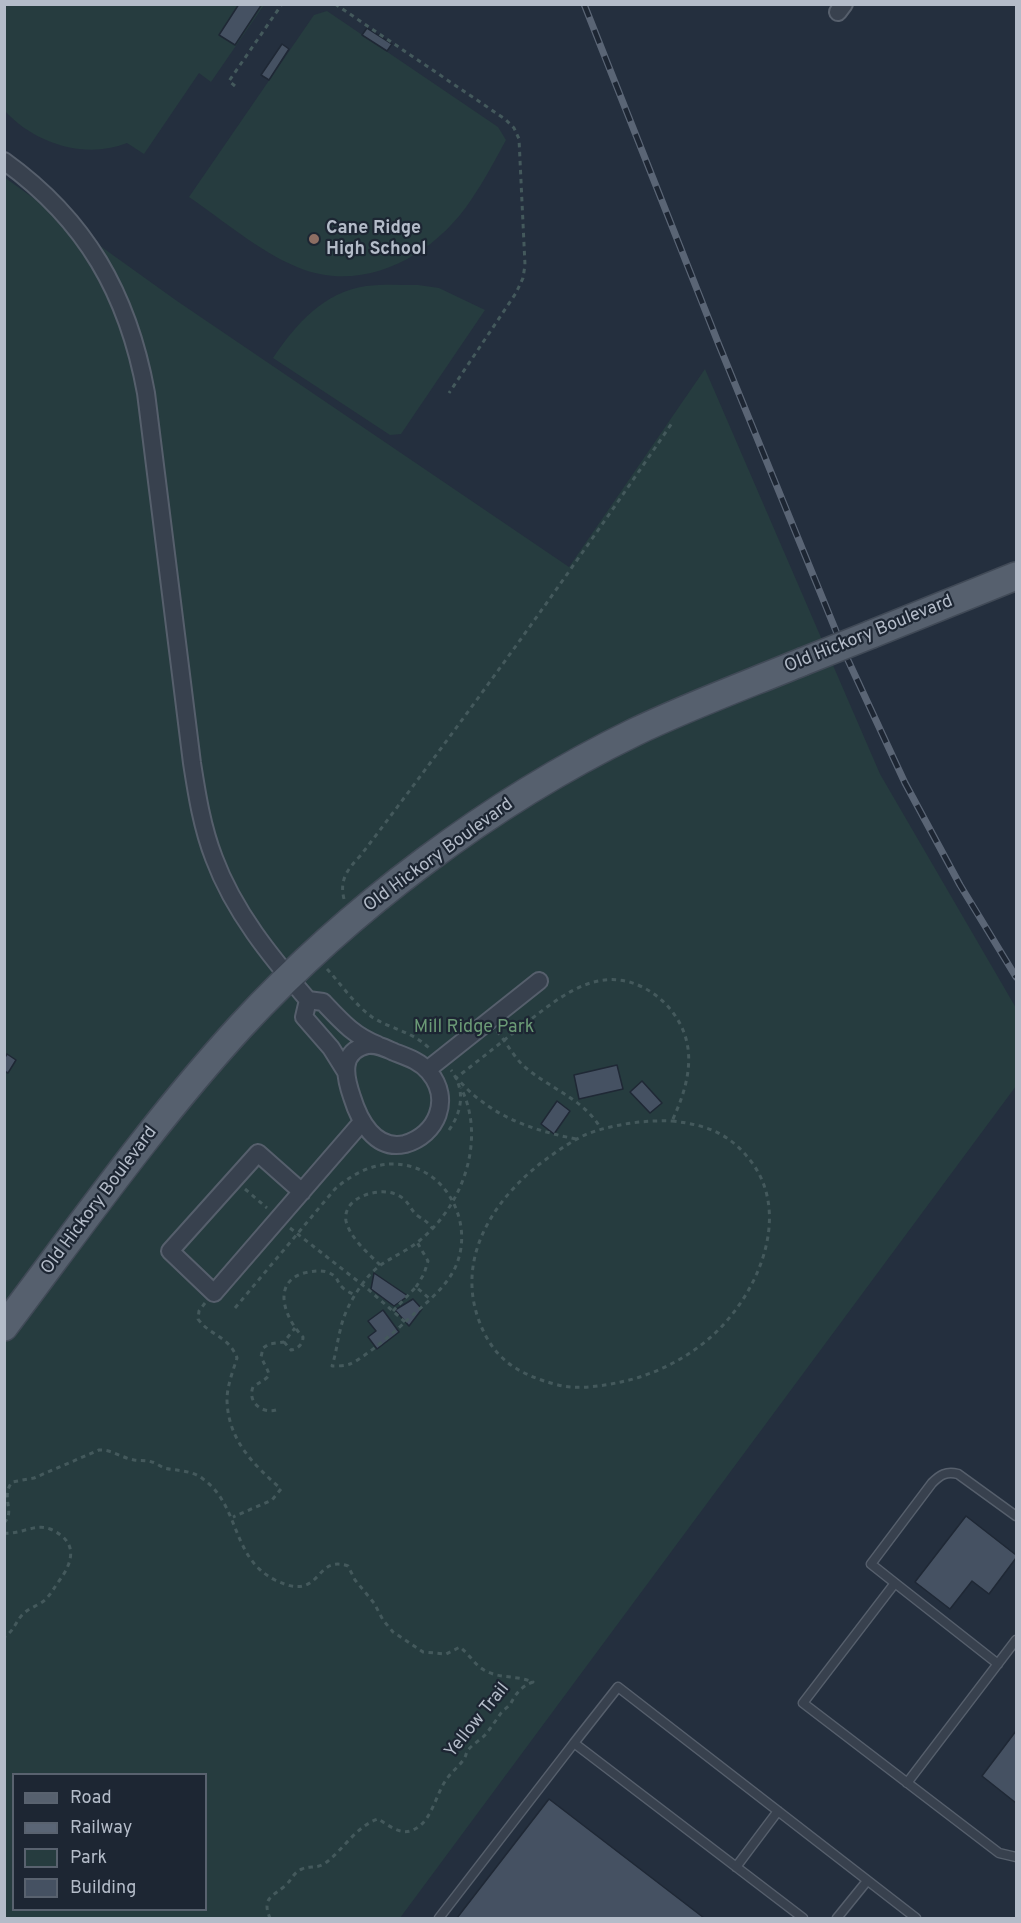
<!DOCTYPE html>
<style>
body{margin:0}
#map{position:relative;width:1021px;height:1923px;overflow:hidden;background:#242f3e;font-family:Overpass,sans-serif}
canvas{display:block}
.frame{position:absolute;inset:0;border:6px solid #b4bcc9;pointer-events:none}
.legend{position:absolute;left:12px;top:1773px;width:195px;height:138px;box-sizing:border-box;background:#1d2633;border:2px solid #59626f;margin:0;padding:8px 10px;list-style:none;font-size:18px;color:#b4bcc9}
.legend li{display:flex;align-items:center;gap:12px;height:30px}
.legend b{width:30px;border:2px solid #59626f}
</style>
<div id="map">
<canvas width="1021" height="1923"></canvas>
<div class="frame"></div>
<ul class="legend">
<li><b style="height:8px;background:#56606e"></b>Road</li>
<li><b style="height:8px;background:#5a6575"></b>Railway</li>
<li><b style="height:16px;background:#263c3f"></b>Park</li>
<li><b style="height:16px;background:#455162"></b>Building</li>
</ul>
</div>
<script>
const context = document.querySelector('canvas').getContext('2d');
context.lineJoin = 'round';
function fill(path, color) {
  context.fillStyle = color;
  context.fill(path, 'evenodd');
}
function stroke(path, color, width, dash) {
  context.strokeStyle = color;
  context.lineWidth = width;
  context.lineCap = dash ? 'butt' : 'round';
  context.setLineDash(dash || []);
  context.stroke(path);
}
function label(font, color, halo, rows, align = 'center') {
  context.font = font + ' Overpass,sans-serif';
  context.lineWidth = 4.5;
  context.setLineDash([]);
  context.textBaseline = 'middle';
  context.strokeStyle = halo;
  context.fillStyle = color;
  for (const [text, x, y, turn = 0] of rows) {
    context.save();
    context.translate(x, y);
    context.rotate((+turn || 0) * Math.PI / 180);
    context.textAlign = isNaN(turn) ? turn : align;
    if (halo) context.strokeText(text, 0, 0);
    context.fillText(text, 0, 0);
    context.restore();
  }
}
fill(new Path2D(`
 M5,5H264L211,82L199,73L144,154L127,143C85,160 34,143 5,111Z
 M327,11L498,127L506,140C495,160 484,181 471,200C434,256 363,295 297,267C259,251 224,221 189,197L314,15Z
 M4,177L177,301L569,567L705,369L880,774L1016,1008V1086L400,1918H5ZM14,1774H206V1910H14Z
 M418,285L439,288L485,310L401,434L390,435L273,358C296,324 324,292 366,286C383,284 401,285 418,285Z`), '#263c3f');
const building = new Path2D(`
 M239,4H262L235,45L219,35Z
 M367,28L392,44L387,51L362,35Z
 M282,44L289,49L269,80L261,75Z
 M7,1054L16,1060L8,1073L4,1071V1059Z
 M617,1065L623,1089L579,1099L574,1075Z
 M642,1081L662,1103L650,1113L630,1092Z
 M557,1101L570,1111L554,1134L541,1124Z
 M374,1273L408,1296L394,1306L371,1289Z
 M413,1299L422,1309L409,1326L395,1310Z
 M383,1310L399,1332L377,1349L368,1337L376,1331L368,1321Z
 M966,1516L1016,1555V1558L989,1594L972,1581L950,1609L915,1582Z
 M1016,1731V1803L982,1776Z
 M549,1799L704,1918H457Z`);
fill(building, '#455162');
stroke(building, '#1f2835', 1.5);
const service = new Path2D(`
 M1016,1516L958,1474C946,1471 940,1475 932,1483L871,1564L895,1583L803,1703L999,1853L1016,1857
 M895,1583L998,1664
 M574,1743L618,1687L916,1918
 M907,1783L1016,1640
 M736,1867L778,1811
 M439,1918L574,1743L803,1918
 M837,1918L867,1881`);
const minor = new Path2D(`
 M838,12L844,4
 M4,161C86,220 128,294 146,393L192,763C197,795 202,827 214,858C234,912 271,957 308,1000L323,1002C341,1021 354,1036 378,1045
 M308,1000L304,1017L331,1048L346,1072
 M368,1045C378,1044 385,1048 394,1052C407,1057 420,1061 429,1072C452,1099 437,1135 405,1144C375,1151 359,1120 352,1097C345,1077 339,1051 368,1045Z
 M427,1070L539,981
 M302,1192L258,1153L170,1251L214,1293L362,1122`);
const primary = new Path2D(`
 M872,634L1016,576
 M4,1327C81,1225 155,1120 241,1026C349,909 491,802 635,732C689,706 746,685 802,662`);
stroke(service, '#565f6c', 11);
stroke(minor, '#565f6c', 20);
stroke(primary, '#414a57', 30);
stroke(new Path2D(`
 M335,4L505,119L514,128L519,139L525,265L523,278L516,293L449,393
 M235,86L229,81L282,4
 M344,899C339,879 348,869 361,855C469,713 572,570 672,423
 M327,969C341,984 355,1005 372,1017C392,1030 410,1030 429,1048
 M497,1031C507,1043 514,1058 526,1068C551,1089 585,1100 601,1129
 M672,1121C708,1125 731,1134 753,1164C791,1218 757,1295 713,1335C688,1358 654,1375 621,1382C601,1386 578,1390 558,1385C516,1374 491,1358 477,1315C458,1254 495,1199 541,1163C556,1152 571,1141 587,1134C614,1124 644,1120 672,1121Z
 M449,1130C463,1110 465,1089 451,1070
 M576,1139C541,1132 508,1122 480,1100C471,1094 464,1085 456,1078C478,1061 499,1044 521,1027C555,1001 593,966 638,985C654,992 667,1003 676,1017C698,1050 688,1087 672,1121
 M245,1189L267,1208
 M290,1228L369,1290L405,1322
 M380,1265C368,1253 350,1238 346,1221C342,1197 379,1187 395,1194C409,1199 409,1209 418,1216C424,1220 428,1222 432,1228
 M416,1287L424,1274L428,1261L417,1242
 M205,1303L199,1311L198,1319C210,1336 229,1336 237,1358C233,1371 227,1386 227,1400C228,1440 253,1464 281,1489L272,1500L233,1517
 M235,1308L335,1189C351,1175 371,1164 393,1164C446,1164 477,1225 454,1270C443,1291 421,1307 404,1323C395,1332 361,1360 350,1364C345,1366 337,1366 332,1366C336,1354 337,1343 340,1331C344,1311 355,1293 367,1278C381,1260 402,1255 419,1241C462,1207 487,1140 461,1088
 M393,1311L416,1287L430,1299
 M284,1342L291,1350C298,1349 303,1344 303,1337C286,1320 270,1283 304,1273C312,1271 320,1270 327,1272C339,1276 336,1282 343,1288C346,1291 351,1293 355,1295
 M276,1410C262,1414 247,1402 253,1387C273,1373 272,1380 261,1357L263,1348L269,1344L284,1342L295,1328
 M4,1523C16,1511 0,1498 12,1482L34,1478L99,1450C111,1449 122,1458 134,1460C140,1461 146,1460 152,1462C156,1463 160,1466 164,1468C177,1471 192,1470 203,1479C240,1505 231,1558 275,1580C323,1604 313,1554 348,1566L355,1580L374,1603L383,1620L393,1632L423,1652L446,1654L460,1647C469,1654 474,1664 484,1670C499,1679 516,1675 533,1682C522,1686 516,1693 511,1703C509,1707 504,1709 501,1713C496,1720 491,1728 485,1735C480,1740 472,1745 468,1750C466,1753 466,1756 464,1759C460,1765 454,1770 449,1776C436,1791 433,1820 415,1829C401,1837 389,1825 378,1819C357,1826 344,1848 328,1861C317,1870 311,1865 302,1869C294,1872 292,1879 286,1885C274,1896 261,1897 270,1918
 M4,1533C19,1535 36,1523 50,1529C78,1541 74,1561 59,1581C54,1588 51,1594 45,1600C38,1606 28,1608 22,1615C15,1623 14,1631 4,1637`), '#44595c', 3, [4.5, 4.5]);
stroke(service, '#38414e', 8);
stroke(minor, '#38414e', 16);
stroke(primary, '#56606e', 27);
const rail = new Path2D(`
 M584,4L719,345L847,658L905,783L960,885L1016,977`);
stroke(rail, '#5a6575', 7);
stroke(rail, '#1d2633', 4.5, [14]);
const primaryBridge = new Path2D(`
 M802,662L872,634`);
stroke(primaryBridge, '#414a57', 30, []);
stroke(primaryBridge, '#56606e', 27);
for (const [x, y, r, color] of [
 [314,239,6,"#8d6e63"]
]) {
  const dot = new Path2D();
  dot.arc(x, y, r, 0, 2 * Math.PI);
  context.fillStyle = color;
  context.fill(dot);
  stroke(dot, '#1d2633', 2);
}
label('bold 18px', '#b4bcc9', '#1d2633', [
 ["Cane Ridge",326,229],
 ["High School",326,250]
], 'left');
label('18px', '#b4bcc9', '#1d2633', [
 ["Old Hickory Boulevard",869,635,-22],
 ["Old Hickory Boulevard",439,856,-36],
 ["Old Hickory Boulevard",100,1201,-53],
 ["Yellow Trail",478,1721,-51]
]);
label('18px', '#6b9a76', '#1d2633', [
 ["Mill Ridge Park",474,1028]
]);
</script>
